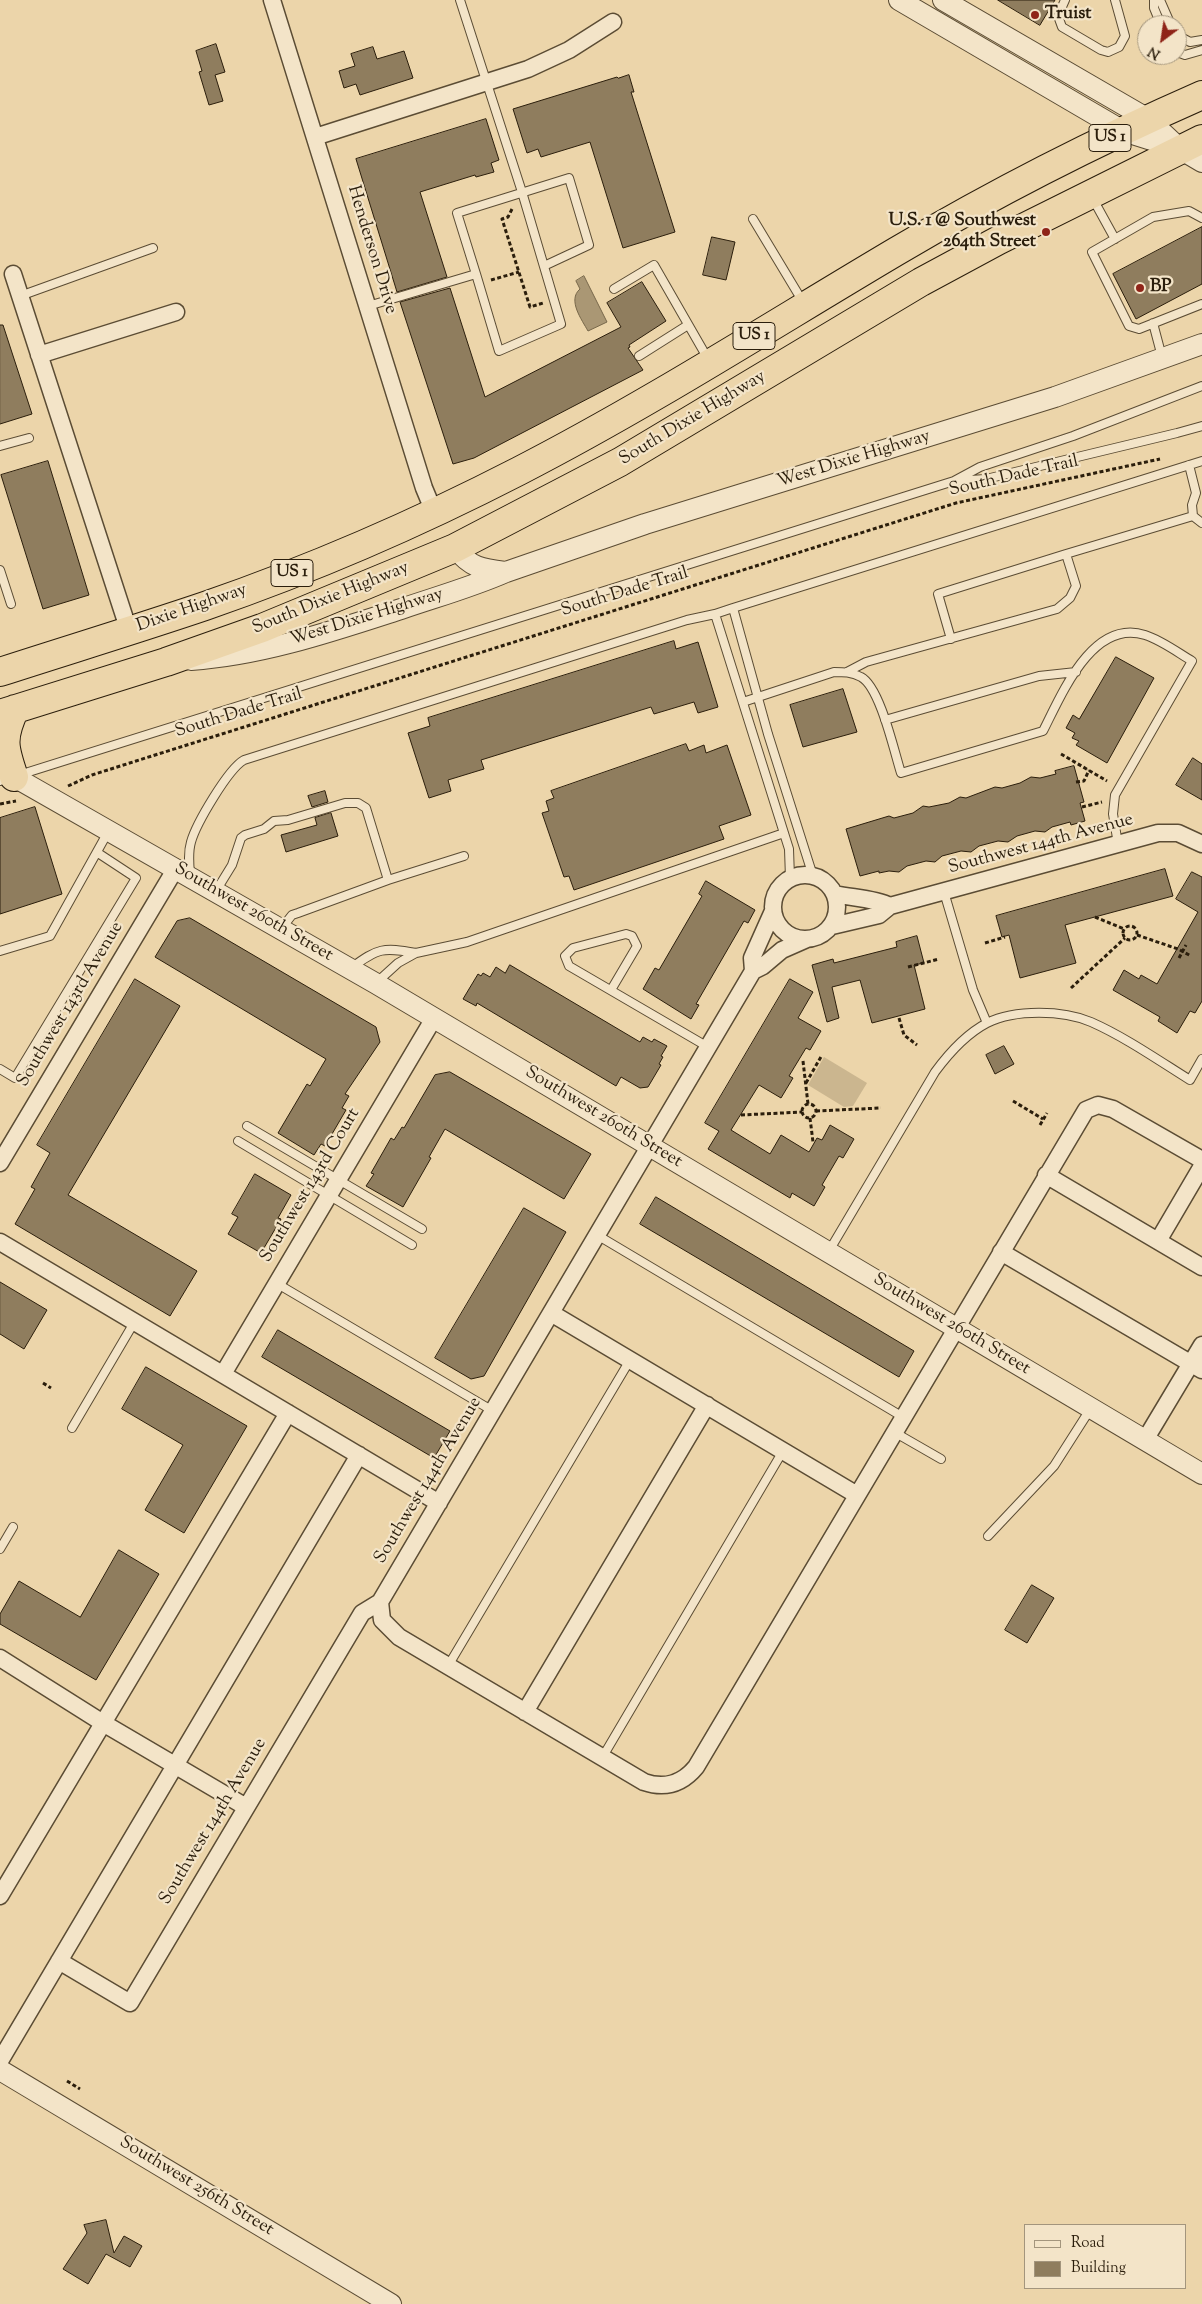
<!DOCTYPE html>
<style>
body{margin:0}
#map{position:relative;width:1202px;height:2304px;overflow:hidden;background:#ecd5aa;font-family:"Sorts Mill Goudy",serif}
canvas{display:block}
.legend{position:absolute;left:1024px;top:2224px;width:162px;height:65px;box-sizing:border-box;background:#f3e4c8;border:1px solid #a3957d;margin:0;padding:6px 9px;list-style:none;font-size:15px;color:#2b1e0c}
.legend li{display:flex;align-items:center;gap:10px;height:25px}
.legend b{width:25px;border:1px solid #a3957d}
.north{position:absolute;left:1137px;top:15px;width:50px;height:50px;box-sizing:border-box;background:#f3e4c8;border:1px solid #a3957d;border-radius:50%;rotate:211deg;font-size:14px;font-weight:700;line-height:20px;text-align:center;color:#2b1e0c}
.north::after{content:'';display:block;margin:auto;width:18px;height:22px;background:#8f2418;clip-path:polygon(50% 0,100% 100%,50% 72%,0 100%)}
</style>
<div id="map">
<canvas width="1202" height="2304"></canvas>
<ul class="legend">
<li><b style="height:6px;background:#f3e4c8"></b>Road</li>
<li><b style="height:14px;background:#8f7d5e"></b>Building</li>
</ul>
<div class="north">N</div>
</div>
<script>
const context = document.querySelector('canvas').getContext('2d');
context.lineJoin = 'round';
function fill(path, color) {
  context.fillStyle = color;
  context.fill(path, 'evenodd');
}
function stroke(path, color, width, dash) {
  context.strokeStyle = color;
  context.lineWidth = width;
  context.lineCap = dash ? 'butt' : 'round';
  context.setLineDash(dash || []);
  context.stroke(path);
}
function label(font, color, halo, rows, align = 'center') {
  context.font = font + ' "Sorts Mill Goudy",serif';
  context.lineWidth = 4.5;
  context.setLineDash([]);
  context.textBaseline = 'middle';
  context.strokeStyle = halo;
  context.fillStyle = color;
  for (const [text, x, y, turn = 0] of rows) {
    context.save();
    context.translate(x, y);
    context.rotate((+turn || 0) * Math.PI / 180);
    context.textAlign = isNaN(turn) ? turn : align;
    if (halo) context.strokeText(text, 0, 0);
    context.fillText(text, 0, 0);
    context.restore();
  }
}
fill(new Path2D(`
 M824,1057L867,1083L853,1106L844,1107L808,1085Z`), '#cbb68f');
const water = new Path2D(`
 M584,276L607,322L588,331C582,320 567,300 580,289L576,281Z`);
fill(water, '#aa9774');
stroke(water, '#77674a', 1);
const building = new Path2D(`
 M998,0H1055L1040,25Z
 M216,44L225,72L215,75L223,101L209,105L199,72L202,71L196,51Z
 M373,47L377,59L404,51L413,78L360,95L356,84L344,88L339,71L355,66L351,54Z
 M629,75L634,92H631L675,232L623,248L590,142L541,157L538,149L527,153L513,109L617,77L618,78Z
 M486,119L499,160L491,163L494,172L476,177L475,175L420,192L447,277L397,292L356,159Z
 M1202,227V284L1136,319L1113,274Z
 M712,237L735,242L726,280L703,275Z
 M642,282L666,321L629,345L630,347L628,348L643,370L474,458L453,464L400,302L450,288L485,397L621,327L607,303Z
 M0,325H3L32,414L0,424Z
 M48,461L89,595L43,609L1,475Z
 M674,641L676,649L698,642L718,707L698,713L694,702L654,714L651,707L481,760L484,769L448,780L451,791L429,798L408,733L430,726L428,718Z
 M1116,657L1154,678L1107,763L1076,745L1079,741L1072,738L1075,733L1066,728L1073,715L1079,719Z
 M843,689L857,732L803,747L790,705Z
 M686,744L689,751L704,745L706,753L727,745L751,815L719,826L724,839L574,890L569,876L564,877L542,813L549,811L546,801L554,798L551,791Z
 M1193,758L1202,764V800L1176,785Z
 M1074,766L1084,802L1080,803L1085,821L1071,825L1070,822L1052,827L1045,832L1035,831L1017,836L1008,842L998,841L979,846L971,852L961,851L942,856L935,862L926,861L907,866L899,872L889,871L879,873V871L860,876L846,829L889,816L894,818L913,813L923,806L929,807L949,803L960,797L966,798L995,787L1002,788L1020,783L1031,777L1040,778L1056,774L1055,771Z
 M325,791L328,802L312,807L308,796Z
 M35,807L62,894L0,914V818Z
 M331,813L338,836L286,852L281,835L317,825L315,818Z
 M1165,869L1173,896L1065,925L1076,963L1020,978L1009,935L1002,937L996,916Z
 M1192,872L1202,877V1001L1195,1013L1190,1011L1177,1033L1158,1021L1160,1017L1113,990L1124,970L1139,979L1141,975L1157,984L1198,912L1176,899Z
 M706,881L755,910L748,923L744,921L696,1004L699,1005L691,1019L643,989L655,968L659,970L702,896L699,894Z
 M190,918L376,1027L380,1042L345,1094L349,1096L342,1108L346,1110L325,1146L321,1144L314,1155L278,1133L307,1084L310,1086L326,1059L155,957L177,921Z
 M917,936L924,963L914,965L925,1009L872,1023L860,980L832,987L839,1018L827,1022L812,965L833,959L834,963L897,947L896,942Z
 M510,965L640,1042L643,1037L652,1042L654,1039L667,1046L661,1056L663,1057L659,1064L661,1065L648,1087L640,1088L621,1077L616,1086L477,1003L476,1006L463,999L478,974L481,976L483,973L490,977L496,967L505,973Z
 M135,979L180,1006L68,1195L197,1271L170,1316L15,1224L35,1189L31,1187L50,1153L37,1145Z
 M790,979L813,992L798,1018L821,1031L810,1050L806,1048L789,1076L793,1078L781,1098L759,1085L731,1130L770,1154L781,1135L809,1152L817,1138L822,1140L830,1125L854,1139L843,1158L839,1156L822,1185L825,1187L814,1206L792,1193L790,1198L708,1149L719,1131L705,1123Z
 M1004,1046L1014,1064L995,1074L986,1055Z
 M450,1072L591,1154L564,1199L445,1129L429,1157L431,1158L403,1207L366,1186L374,1174L371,1173L391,1138L394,1140L402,1127L404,1128L435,1075Z
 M255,1174L291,1195L278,1218L281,1219L261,1253L228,1234L238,1217L232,1214Z
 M656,1197L914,1351L899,1377L640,1224Z
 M524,1208L566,1232L484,1376L471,1379L435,1358Z
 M0,1282L47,1310L24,1349L0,1334Z
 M278,1330L450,1431L434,1458L262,1357Z
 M146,1367L247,1426L184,1533L145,1510L183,1445L122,1409Z
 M119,1550L159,1574L96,1680L0,1624V1614L19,1581L80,1617Z
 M1032,1585L1054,1598L1027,1643L1005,1630Z
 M106,2220L114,2253L124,2236L142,2246L130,2267L106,2254L88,2284L63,2269L87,2233L84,2225Z`);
fill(building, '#8f7d5e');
stroke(building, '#2b1e0c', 1);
const service = new Path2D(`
 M1065,0L1058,16L1062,27L1101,50L1108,52L1119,47L1125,36L1115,0
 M1154,0V8L1161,25
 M1160,0L1171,25
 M1177,35L1190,42L1202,40
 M1177,52L1185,55L1202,50
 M1093,199L1115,239
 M1202,218L1189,211L1153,217L1092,252L1129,326L1139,329L1202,304
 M753,219L803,302
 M476,274L457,213L569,178L589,245L544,266
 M614,289L654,265L708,359
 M20,296L153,248
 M368,306L476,274L499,351L561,324L522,192L460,0
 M1153,323L1162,357
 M639,356L688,325
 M1202,386L1073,436L980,467L954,481L986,479L1177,433L1202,426
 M0,446L29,438
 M1189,465L1196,493L1192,505L1193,516L1202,523
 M0,570L11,604
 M715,614L733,608
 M951,639L938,594L1066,554
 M847,672L866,662L1057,609L1070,598L1076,586L1066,554L1193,516
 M743,702L834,672C843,672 852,672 861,677C880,687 894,751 901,773L1043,731C1061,696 1092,618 1145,635C1161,640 1177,652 1192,661L1115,795L1113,814L1118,844
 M885,720L1039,676L1076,672
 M0,781L954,481
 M190,874C189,863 188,852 191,842C196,824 228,769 244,760L687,620L715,614L789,849L790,878
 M813,876L768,734L733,608L1202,461
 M388,880L464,856
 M216,891L232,865L241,838L245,835L264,829L274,821L288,820L345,803H358L366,808L388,880L298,913L292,915L281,929
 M944,892L973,990L987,1023
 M0,951L50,936L108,832
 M351,968C378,948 383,947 416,953
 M376,983L398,963L416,953L467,942L784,833
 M611,990L637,946L632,936L626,934L573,948L565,956L569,966L708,1047
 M0,1069L15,1078L136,878L98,853
 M247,1126L422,1229
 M238,1141L412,1245
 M597,1235L903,1417
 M829,1251L935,1072C949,1053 966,1034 987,1023C1015,1009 1063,1010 1091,1022C1125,1037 1158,1060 1190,1080L1202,1059
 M276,1283L493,1411
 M72,1428L135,1321
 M894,1432L941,1459
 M988,1536L1054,1466L1091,1408
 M0,1549L13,1527
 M448,1666L630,1360
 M602,1758L783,1451`);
const minor = new Path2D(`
 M272,0L424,488L434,512
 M315,137L528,69L569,50L613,22
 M13,274L129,631
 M39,355L176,312
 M773 907a32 32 0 1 1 64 0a32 32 0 1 1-64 0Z
 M835,894C852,898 874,898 890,906
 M832,926L879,915L890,906L1158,833H1178L1202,844
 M753,971L763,966L782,950L807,939
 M0,1163L176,868
 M1046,1175L1202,1267
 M1158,1241L1202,1166
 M0,1242L439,1503
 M1001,1252L1202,1370
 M551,1313L857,1495
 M223,1374L434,1018
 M1145,1440L1202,1345
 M380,1602L382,1620L399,1637L644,1782C665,1789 682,1784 696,1767L1086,1110L1098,1105L1113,1109L1202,1160
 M0,1658L103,1723L246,1807
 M525,1712L707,1405
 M0,1896L288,1413
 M59,1961L130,2003L362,1613L380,1602L753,971L752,958L773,911
 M0,2061L359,1455`);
const tertiary = new Path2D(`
 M899,0L1123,131L1180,149
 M943,0L1148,119L1180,149L1202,162
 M455,548C471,568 481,569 506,572
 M191,660C263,655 333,631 401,609C436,597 472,587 506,572L645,524L1055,397L1202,344
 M2,770L375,983L1202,1474
 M0,2070L391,2304`);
const trunk = new Path2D(`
 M0,672C68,650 137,629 205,606C312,569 418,523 519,471C649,404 772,325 897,251C995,193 1097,141 1202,95
 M0,714L166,662L262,628L455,548L620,462L921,282L999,240L1202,139
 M14,777C4,748 1,738 15,709`);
stroke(service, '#5b4c34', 10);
stroke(minor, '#5b4c34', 19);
stroke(tertiary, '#5b4c34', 22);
stroke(trunk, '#2b1e0c', 30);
stroke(new Path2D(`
 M512,209L508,217L502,219L530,307L543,303
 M491,280L519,272
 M1061,754L1107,781
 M1076,782L1084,781L1089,770
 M68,786L92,775L136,761L956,503L1160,459
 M0,804L16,801
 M1082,807L1102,802
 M1095,917L1124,929
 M1123 933a7 7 0 1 1 14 0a7 7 0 1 1-14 0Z
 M1137,935L1178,949L1191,956
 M985,943L1005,937
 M1179,958L1186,945
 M908,967L939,959
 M1071,988L1125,938
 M899,1018L904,1035L917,1045
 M803,1061L808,1104
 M806,1083L822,1055
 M1013,1101L1043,1119
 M802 1111a7 7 0 1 1 14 0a7 7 0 1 1-14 0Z
 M816,1111L881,1108
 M741,1115L802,1112
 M810,1118L813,1142
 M1040,1125L1047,1113
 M43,1383L51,1388
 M67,2081L80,2089`), '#2b1e0c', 3, [4, 2.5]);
stroke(service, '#f3e4c8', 8);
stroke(minor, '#f3e4c8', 16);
stroke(tertiary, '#f3e4c8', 20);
stroke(trunk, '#ecd5aa', 28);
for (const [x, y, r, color] of [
 [1035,15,5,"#8f2418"],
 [1046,232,5,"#8f2418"],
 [1140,288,5,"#8f2418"]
]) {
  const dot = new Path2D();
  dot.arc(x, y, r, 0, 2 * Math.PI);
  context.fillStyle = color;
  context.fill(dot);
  stroke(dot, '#f3e4c8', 2);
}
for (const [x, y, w] of [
 [1110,138,42],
 [754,336,42],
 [292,573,42]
]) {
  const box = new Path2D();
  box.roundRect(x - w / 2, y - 13.5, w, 27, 4);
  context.fillStyle = '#f3e4c8';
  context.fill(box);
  stroke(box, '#2b1e0c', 1);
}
label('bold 16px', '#2b1e0c', null, [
 ["US 1",1110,138],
 ["US 1",754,336],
 ["US 1",292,573]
]);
label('bold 18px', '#2b1e0c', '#f3e4c8', [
 ["Truist",1045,15],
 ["U.S. 1 @ Southwest",1036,222,"right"],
 ["264th Street",1036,243,"right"],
 ["BP",1150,288]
], 'left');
label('18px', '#2b1e0c', '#f3e4c8', [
 ["Henderson Drive",371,250,73],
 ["South Dixie Highway",693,419,-31],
 ["West Dixie Highway",854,460,-17],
 ["South Dade Trail",1014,477,-13],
 ["South Dade Trail",625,593,-17],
 ["South Dixie Highway",331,599,-22],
 ["Dixie Highway",192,609,-19],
 ["West Dixie Highway",367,618,-17],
 ["South Dade Trail",239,714,-17],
 ["Southwest 144th Avenue",1041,845,-15],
 ["Southwest 260th Street",253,913,30],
 ["Southwest 143rd Avenue",71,1005,-59],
 ["Southwest 260th Street",603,1118,31],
 ["Southwest 143rd Court",311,1186,-59],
 ["Southwest 260th Street",951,1325,31],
 ["Southwest 144th Avenue",429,1481,-59],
 ["Southwest 144th Avenue",214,1822,-59],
 ["Southwest 256th Street",196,2187,31]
]);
</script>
